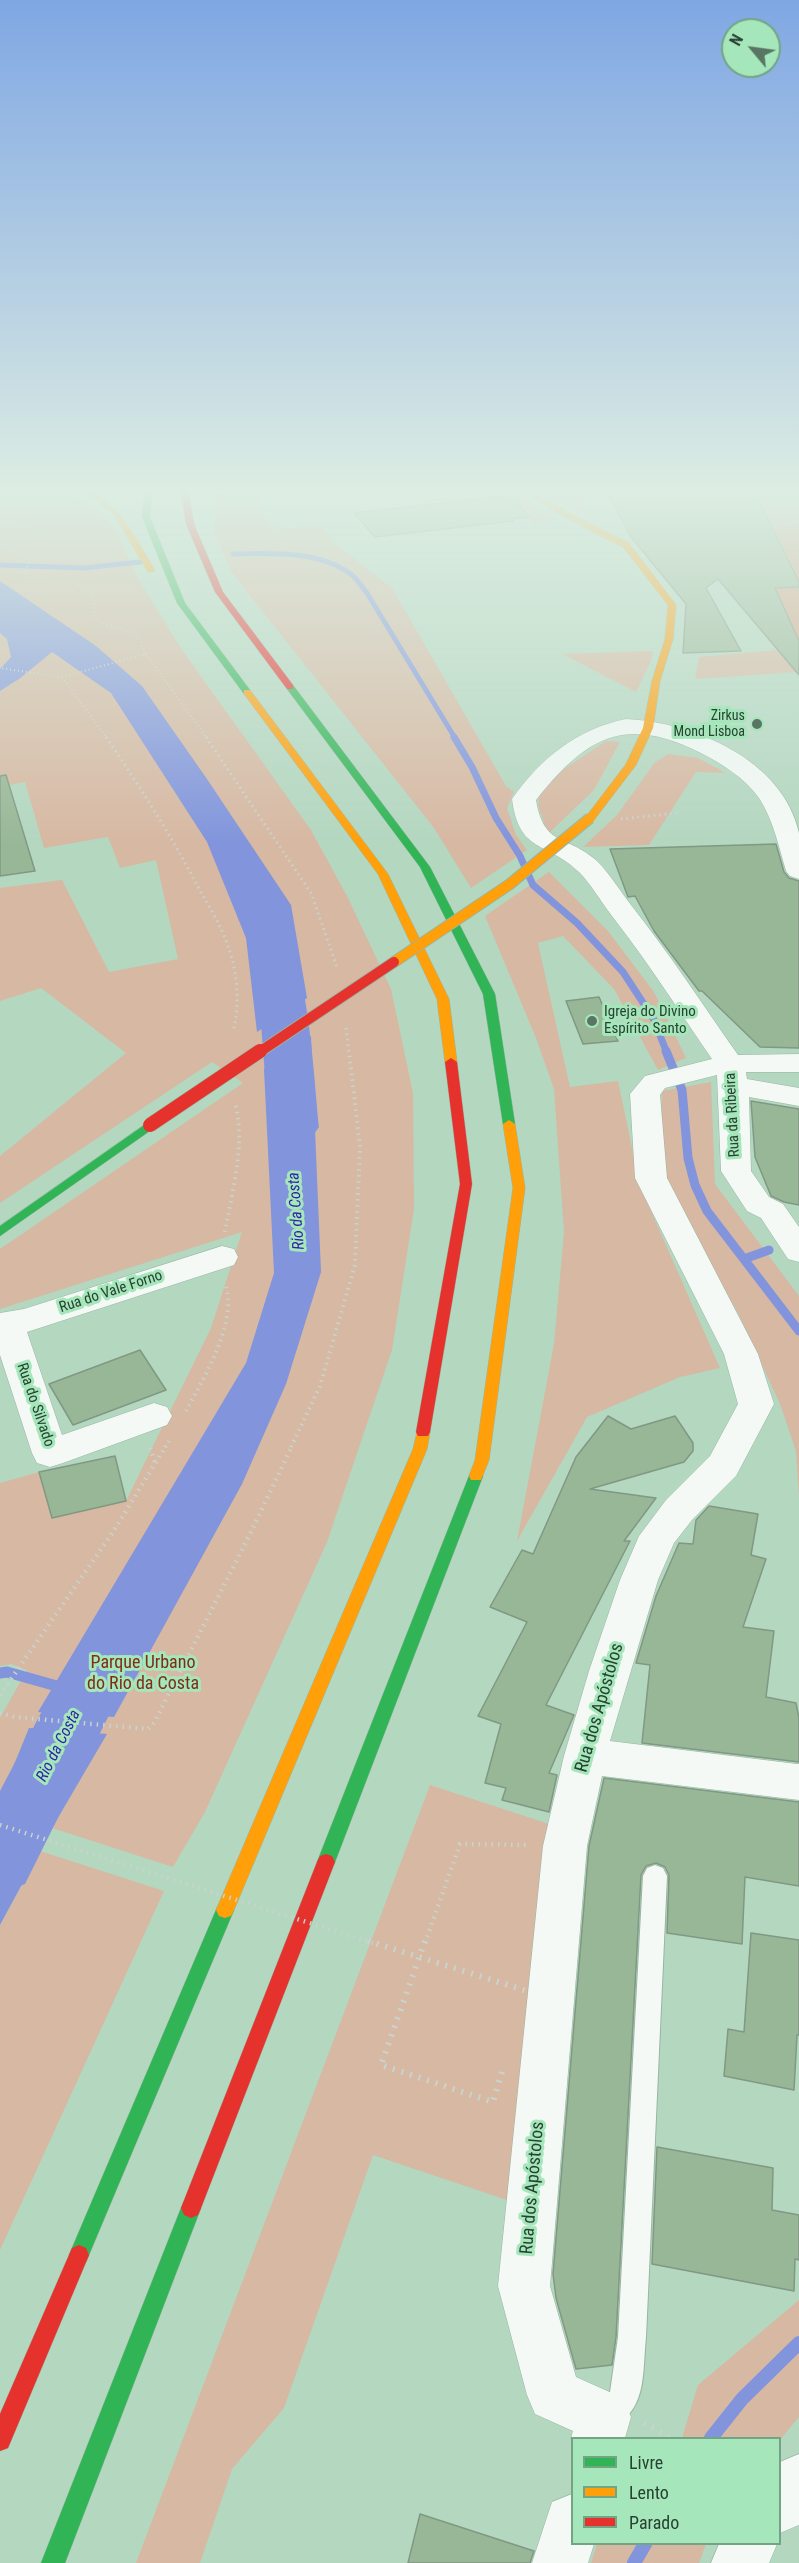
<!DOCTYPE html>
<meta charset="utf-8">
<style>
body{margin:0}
#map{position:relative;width:799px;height:2563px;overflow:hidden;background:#b4d7c0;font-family:"Roboto Condensed",sans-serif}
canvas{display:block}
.legend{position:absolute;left:571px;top:2437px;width:210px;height:108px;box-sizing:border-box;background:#a5e6bb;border:2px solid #73a484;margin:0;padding:8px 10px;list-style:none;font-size:18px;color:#274231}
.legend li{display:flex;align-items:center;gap:12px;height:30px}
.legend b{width:30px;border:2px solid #73a484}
.north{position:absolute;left:721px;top:18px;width:60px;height:60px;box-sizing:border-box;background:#a5e6bb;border:2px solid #73a484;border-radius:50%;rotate:299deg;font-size:16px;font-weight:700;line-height:24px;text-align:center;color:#274231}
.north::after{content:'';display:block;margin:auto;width:21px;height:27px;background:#587663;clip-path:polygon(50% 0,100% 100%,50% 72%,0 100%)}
</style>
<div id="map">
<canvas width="799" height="2563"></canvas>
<ul class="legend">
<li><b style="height:8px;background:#30b455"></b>Livre</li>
<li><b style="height:8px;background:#ff9f0a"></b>Lento</li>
<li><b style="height:8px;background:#e5322d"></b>Parado</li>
</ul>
<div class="north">N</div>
</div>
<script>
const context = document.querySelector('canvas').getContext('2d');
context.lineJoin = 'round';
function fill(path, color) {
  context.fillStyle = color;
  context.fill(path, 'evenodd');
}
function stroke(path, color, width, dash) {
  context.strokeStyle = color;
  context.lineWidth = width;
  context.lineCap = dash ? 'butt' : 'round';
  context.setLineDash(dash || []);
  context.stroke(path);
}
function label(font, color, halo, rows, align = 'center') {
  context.font = font + ' "Roboto Condensed",sans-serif';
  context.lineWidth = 6;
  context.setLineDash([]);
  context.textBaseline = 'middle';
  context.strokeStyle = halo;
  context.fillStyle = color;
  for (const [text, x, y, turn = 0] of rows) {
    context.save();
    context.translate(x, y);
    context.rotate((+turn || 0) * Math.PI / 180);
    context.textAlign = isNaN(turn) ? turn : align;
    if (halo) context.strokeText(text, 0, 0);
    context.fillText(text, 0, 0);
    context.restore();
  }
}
fill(new Path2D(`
 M0,487H63L108,519L117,533L138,578L180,647L311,830L347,896L391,989L413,1093L414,1209L392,1350L327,1542L205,1812L173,1867L52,1828L83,1774L20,1752L0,1799V1718L27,1670L11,1664L0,1666V1483L39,1472L52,1518L126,1501L211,1328L242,1232L0,1309V1249L243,1083L212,1062L0,1203V1156L126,1053L41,988L0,1001V888L62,880L109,972L178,959L156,860L120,868L108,837L44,848L25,782L0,787V691L16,681L0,674Z
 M423,487H505L557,519L534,524L505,487L396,499Z
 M541,487H578L583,494L584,514H579L550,497Z
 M752,487H799V525L773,527Z
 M205,491L259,496L270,529L320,526L337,545L392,588L506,786L514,792L507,808L516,835L527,850L471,888L434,828L232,573L214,533L215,502Z
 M799,648V672L695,679L699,657Z
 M653,651L651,661L636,692L562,654Z
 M606,741L620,742L594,790L548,834L539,808L538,793L564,769Z
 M669,754L698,758L726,773L696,772L649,845L583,847L617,815L655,762Z
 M549,872L608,931L654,992L686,1058L658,1070L614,989L563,936L538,943L570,1087L618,1081L640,1186L720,1368L680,1377L587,1417L517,1541L554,1344L564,1232L554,1089L536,1038L485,916Z
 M711,1082L715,1184L799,1296V1497L796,1451L780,1404L737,1311L660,1181L662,1091Z
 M430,1785L555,1826L507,2200L373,2155L284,2408L232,2469L200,2563H136Z
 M40,1851L164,1891L0,2250V1925Z
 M799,2300V2417L780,2440V2438H682L698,2385Z
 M597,2544H706L699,2563H591Z`), '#d7b8a2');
fill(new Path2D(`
 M799,525V582L773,527Z
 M799,587V641L775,588Z`), '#daa285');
fill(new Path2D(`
 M0,581L96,646L142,686L207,779L291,905L307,998L257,1032L246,938L207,842L111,693L52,652L19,679L0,691V669L11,657L7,639L0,633Z
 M311,1036L321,1272L286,1384L242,1484L114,1717L38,1712L246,1363L274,1273L264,1069Z
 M29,1728L107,1734L52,1828L0,1812V1799Z
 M0,1837L40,1851L0,1925Z`), '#8194dc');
stroke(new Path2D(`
 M233,554C271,553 320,550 352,575C358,580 362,587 367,593L455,738
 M0,565L83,568L140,562`), '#8194dc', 5);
stroke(new Path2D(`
 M454,737L472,767L496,818L520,856L533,885L577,923L623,972L653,1018L667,1053`), '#8194dc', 7);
stroke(new Path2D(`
 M666,1051L682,1090L688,1158L695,1185L707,1211L799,1331
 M744,1259L769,1250`), '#8194dc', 9);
stroke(new Path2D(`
 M0,1673L7,1672L64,1688`), '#8194dc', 11);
stroke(new Path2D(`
 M711,2438L742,2399L799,2343
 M634,2563L645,2544`), '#8194dc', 14);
fill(new Path2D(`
 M269,929L284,933C309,969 314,1080 319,1127L311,1138L294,1142L277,1138L269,1127L259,998L247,942L254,933Z
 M114,1625L137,1633L147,1652L110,1713L25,1884L0,1893V1791L62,1673L91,1633Z`), '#8194dc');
const building = new Path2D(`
 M604,487H752L799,582V587L775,588L799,641V675L718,579L706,588L741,651L683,653L686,604L631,537Z
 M511,495L529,517L512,519L513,521L375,537L354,513Z
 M6,775L35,871L0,876V776Z
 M776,844L784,872L789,878L799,881V1048L760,1047L702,991H699L654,931L635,896L628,897L610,849Z
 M599,997L618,1041L583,1044L566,1001Z
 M751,1101L799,1109V1205L784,1202L771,1196L755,1157Z
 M140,1350L166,1390L73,1425L49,1384Z
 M608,1416L631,1429L675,1416L693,1443V1451L684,1462L590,1489L656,1498L624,1541H630L546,1705L574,1715L549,1773L557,1775L549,1812L502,1800L506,1788L485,1783L501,1724L478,1716L527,1622L490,1607L522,1550L533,1554L576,1457Z
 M115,1456L126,1501L52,1518L39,1472Z
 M709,1506L758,1514L751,1555L766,1559L743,1627L774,1631L766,1697L796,1703L799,1718V1762L642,1743L650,1665L636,1663L656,1596L679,1543L693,1544L696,1520Z
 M604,1778L799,1802V1886L745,1877L742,1944L667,1933L669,1875L665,1867L656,1863L646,1866L641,1875L616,2337L612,2365L576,2369L556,2298L553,2274L589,1846Z
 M751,1933L799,1940V2035H797L794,2090L724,2076L728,2029L744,2032Z
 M657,2147L773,2168L772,2210L799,2215V2260L795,2259L794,2291L652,2264Z
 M420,2514L534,2551L530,2563H408Z`);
fill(building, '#98b796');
stroke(building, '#819884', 1.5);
const lane = new Path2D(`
 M400,487H415L395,495L390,492Z
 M655,1865L663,1868L667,1876L646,2337C642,2377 648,2413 605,2431L595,2426L590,2416L595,2406L610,2392L618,2337L643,1876L647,1868Z`);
const street = new Path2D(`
 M626,719C692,722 783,759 799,833C799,847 799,864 799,879L790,876L786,871C779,847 773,819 759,798C745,778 722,764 701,753C625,715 587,736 536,800C544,848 567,834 597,861C610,874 620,891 631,905C669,953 703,1005 738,1055L799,1054V1072H746L747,1079L799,1088V1106L749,1097L751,1171L769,1197L783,1204L799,1227V1262L788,1259L761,1218L747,1211L721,1171L717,1075L665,1088L660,1095L667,1178L758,1354L774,1404L736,1476L692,1520L674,1543L658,1580L610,1741L797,1764H799V1800L602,1776L587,1846L550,2286L576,2377L623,2398L631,2417L625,2438H572V2442L571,2438L573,2431L535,2414L527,2395L498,2286L543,1846L564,1756L589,1671L620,1580L639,1536L666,1500L710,1456L738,1404L724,1354L635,1178L630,1094L645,1076L712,1059C679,1011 648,962 612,916C601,902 592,885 579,872C547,841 519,854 512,799C541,758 577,729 626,719Z
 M222,1246L234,1249L238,1257L234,1265L27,1332L62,1435L154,1403L167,1407L172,1416L167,1425L63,1463L50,1467L37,1463L32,1453L0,1355V1313L24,1309Z
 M799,2454V2525L780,2533V2462Z
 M572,2494V2544H594L588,2563H532L552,2502Z
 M719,2544H777L769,2563H711Z`);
const fast = new Path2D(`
 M145,487H153L150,517L185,603L250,690V694H244L177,603L142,517Z
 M287,685H293L430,867L495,994L515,1124L513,1127L509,1128L503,1124L483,994L420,867L287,689Z
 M150,1121L154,1122L156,1125L154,1128L0,1236V1226Z
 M476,1470L481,1472L483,1476L335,1862L332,1868L326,1870L320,1868L317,1862L469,1476L471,1472Z
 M225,1902L231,1904L234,1910L86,2262L79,2265L72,2262L69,2255L216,1910L219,1904Z
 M191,2198L198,2201L201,2208L65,2563H41L181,2208L184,2201Z`);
const slow = new Path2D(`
 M76,487C111,487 139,544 155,570L154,572H148L113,513Z
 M518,487H527L570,513L629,543L676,605L673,639L660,681L653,728L636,765L594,820L590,821L585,818L626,764L643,728L652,681L665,639L668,605L623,547L564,517Z
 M244,690H250L388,874L449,999L457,1062L455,1065L451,1066L445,1062L437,999L378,874L244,694Z
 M509,1120L515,1124L525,1188L489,1460L481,1480H471L469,1476L475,1460L513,1188L503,1124Z
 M423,1427L428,1428L430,1432L427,1449L234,1910L231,1916L225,1918L219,1916L216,1910L413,1449L418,1428Z`);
const jam = new Path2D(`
 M180,487H188L194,524L223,592L293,685V689H287L215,592L186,524Z
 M451,1058L457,1062L472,1184L430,1432L428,1436H418L416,1432L460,1184L445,1062Z
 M326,1854L332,1856L335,1862L201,2208L198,2215L191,2218L184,2215L181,2208L317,1862L320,1856Z
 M79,2245L86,2248L89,2255L8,2448L0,2451V2414L72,2248Z`);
stroke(lane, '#99b5a3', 2);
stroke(street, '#99b5a3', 1);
stroke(fast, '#99b5a3', 1);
stroke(slow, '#99b5a3', 1);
stroke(jam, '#99b5a3', 1);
stroke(new Path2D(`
 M581,487L588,499
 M0,521L51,533
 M0,545L30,555L31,558L25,572L29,578L75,583L93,591L94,616L104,624L137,634L146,654L62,677L0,668
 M146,654L207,738
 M62,677L107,738`), '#c8d4cd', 2, [1, 3]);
stroke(new Path2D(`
 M106,737C139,785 170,834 197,885C208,905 221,925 228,946C238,974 240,1004 233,1032
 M206,737L311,893L337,967
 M621,819L677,813
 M346,1028L349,1053`), '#c8d4cd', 3, [1.5, 4]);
stroke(new Path2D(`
 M225,1232C232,1191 246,1145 235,1103
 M186,1411C203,1379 225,1344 228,1307C229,1299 227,1292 226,1284
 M165,1447L169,1441
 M291,1447L320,1386L355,1265L360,1147L349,1051`), '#c8d4cd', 4, [1.5, 4.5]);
stroke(new Path2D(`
 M150,1448L155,1463
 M0,1695L113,1532L166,1446
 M0,1713L15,1717L148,1729L154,1723L251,1532L292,1446
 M425,1943L460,1844L529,1845`), '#c8d4cd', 4.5, [1.5, 5]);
stroke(new Path2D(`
 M425,1941L381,2065L493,2102L502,2072
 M644,2423L669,2438`), '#c8d4cd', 6, [2, 7]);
fill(lane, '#f4f9f6');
fill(street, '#f4f9f6');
fill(fast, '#30b455');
fill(slow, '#ff9f0a');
fill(jam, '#e5322d');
const slowBridge = new Path2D(`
 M394,962L510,884L590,818`);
const jamBridgeFar1 = new Path2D(`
 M258,1053L394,962`);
const jamBridge = new Path2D(`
 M150,1125L260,1051`);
stroke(slowBridge, '#99b5a3', 12, []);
stroke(jamBridgeFar1, '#99b5a3', 12, []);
stroke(jamBridge, '#99b5a3', 15, []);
stroke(new Path2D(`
 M0,1825L373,1943`), '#c8d4cd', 4.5, [1.5, 5]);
stroke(new Path2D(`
 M368,1941L527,1991`), '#c8d4cd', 6, [2, 7]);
stroke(slowBridge, '#ff9f0a', 10);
stroke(jamBridgeFar1, '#e5322d', 10);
stroke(jamBridge, '#e5322d', 14);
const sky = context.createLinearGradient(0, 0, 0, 846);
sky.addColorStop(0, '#7fa7e3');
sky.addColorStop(0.58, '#ddede3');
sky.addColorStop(1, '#ddede300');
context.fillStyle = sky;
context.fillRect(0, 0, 799, 846);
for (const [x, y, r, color] of [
 [757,724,6,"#587663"],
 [592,1021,6,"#587663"]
]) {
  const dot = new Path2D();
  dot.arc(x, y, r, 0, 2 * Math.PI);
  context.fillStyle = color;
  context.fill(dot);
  stroke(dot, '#a5e6bb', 2);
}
label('14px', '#274231', '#a5e6bb', [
 ["Zirkus",745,716],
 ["Mond Lisboa",745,732]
], 'right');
label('15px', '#274231', '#a5e6bb', [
 ["Igreja do Divino",604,1012],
 ["Espírito Santo",604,1029]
], 'left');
label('15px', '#274231', '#a5e6bb', [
 ["Rua da Ribeira",733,1115,-93],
 ["Rua do Vale Forno",111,1292,-18],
 ["Rua do Silvado",35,1405,71]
]);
label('italic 16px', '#2f23a8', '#a5e6bb', [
 ["Rio da Costa",297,1211,-94],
 ["Rio da Costa",59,1746,-63]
]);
label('18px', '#7f2d17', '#a5e6bb', [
 ["Parque Urbano",143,1663],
 ["do Rio da Costa",143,1684]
]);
label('18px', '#274231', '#a5e6bb', [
 ["Rua dos Apóstolos",600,1708,-74],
 ["Rua dos Apóstolos",533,2188,-85]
]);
</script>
